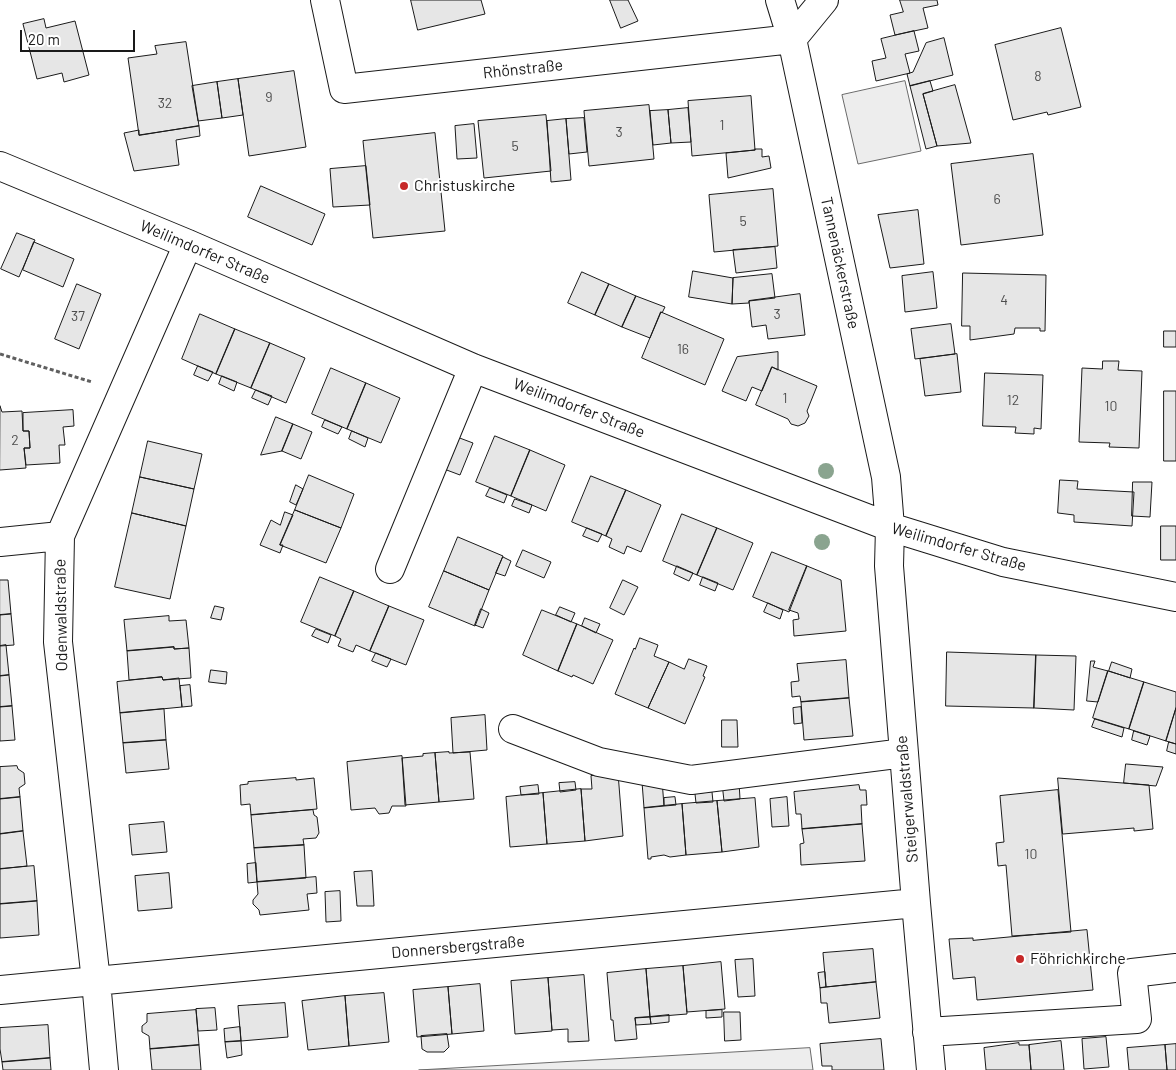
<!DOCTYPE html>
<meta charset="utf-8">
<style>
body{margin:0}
#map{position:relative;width:1176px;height:1070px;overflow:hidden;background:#fff;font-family:Barlow,sans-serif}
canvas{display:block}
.scale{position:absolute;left:20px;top:30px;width:115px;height:22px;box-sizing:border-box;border:2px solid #1a1a1a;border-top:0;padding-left:6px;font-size:15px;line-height:18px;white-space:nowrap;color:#1a1a1a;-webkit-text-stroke:4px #fff;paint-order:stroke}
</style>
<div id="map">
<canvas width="1176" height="1070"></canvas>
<div class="scale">20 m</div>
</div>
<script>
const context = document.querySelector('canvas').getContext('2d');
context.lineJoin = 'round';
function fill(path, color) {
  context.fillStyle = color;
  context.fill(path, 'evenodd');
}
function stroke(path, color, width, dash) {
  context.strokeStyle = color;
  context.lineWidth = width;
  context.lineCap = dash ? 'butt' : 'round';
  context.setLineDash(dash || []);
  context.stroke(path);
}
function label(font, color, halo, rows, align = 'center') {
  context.font = font + ' Barlow,sans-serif';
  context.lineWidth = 4;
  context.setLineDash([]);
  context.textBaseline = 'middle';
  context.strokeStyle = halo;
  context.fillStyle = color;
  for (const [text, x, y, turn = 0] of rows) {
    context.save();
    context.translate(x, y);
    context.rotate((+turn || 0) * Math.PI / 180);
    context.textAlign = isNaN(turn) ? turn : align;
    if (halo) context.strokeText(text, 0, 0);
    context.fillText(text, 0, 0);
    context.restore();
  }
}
const built = new Path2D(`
 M905,81L921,151L858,164L842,95Z
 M810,1048L813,1070H419Z`);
fill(built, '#ededed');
stroke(built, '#6a6a6a', 1);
const building = new Path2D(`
 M411,0H481L485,14L418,30Z
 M610,0H628L638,21L621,28Z
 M900,0H937L938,5L923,8L928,28L895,35L890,15L903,12Z
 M44,19L46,28L75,21L89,75L64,82L62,73L37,79L23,24Z
 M1061,28L1081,107L1048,115L1047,112L1013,120L995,45Z
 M914,31L919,51L905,54L910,73L876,81L872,61L886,58L881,39Z
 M944,38L953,75L910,86L907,74L913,72L926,43Z
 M186,42L199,126L139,135L128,58L157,54L155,46Z
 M294,71L306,147L249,156L238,79Z
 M238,79L243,115L222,118L217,82Z
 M930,81L933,91L923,94L937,146L926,149L910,86Z
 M217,82L222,118L198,121L192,86Z
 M955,85L971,143L937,146L923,94Z
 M751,96L755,150L692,156L688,101Z
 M649,105L654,159L589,166L584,111Z
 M688,108L691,142L671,143L668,110Z
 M668,110L671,143L653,145L650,111Z
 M546,115L551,171L484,178L478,121Z
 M584,118L587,152L569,154L566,119Z
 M566,119L571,180L551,182L547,121Z
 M474,124L477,158L457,159L455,126Z
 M199,126L200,136L176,140L179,165L134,171L124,133L139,130V135Z
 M435,133L445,231L373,238L363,141Z
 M755,149H762V157L769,156L771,168L728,178L726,153L755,150Z
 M1033,154L1043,235L961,245L951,164Z
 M366,166L370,205L333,207L330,169Z
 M261,186L325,214L312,245L248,217Z
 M773,189L778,246L714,252L709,195Z
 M918,210L924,264L890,268L878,215Z
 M17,233L35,240L19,277L1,269Z
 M34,242L74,259L63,287L23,270Z
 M775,247L777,268L736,273L733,250Z
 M693,271L733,278L732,304L689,297Z
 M582,272L609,284L595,315L568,303Z
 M933,272L937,308L905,312L902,276Z
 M963,273L1046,275L1045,331H1040V328H1015L1014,334L970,340V326H962Z
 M772,274L775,298L749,301V303L732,304L733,278Z
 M77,284L101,294L79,349L55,339Z
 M609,284L636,296L622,327L595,315Z
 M800,294L805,335L768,339L766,325L752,327L749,301Z
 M636,296L665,307L662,313L661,312L650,338L622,327Z
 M661,312L724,339L705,385L642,358Z
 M200,314L235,329L216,374L182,359Z
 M951,324L955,354L915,359L911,329Z
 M235,329L270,343L251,388L216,374Z
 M1164,331H1176V347H1164Z
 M270,343L305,358L286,403L251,388Z
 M778,352V370L772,367L762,391L752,387L746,401L722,391L737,357Z
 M957,354L961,392L925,396L920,359Z
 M1103,361H1119L1118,370L1142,371L1139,448L1109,447L1110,443L1079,442L1082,368L1102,369Z
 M198,366L213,372L208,381L194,375Z
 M772,367L817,386L807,411L809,416L805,423L798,426L791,424L788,419L756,405Z
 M331,368L366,383L347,429L312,414Z
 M985,373L1043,375L1041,429L1034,428V434L1015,433L1016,427L983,426Z
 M222,376L237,382L234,391L219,384Z
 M366,383L400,398L381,443L347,429Z
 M256,390L272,396L268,405L252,398Z
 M1164,391H1176V461H1164Z
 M0,406L2,412L22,411L23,431H29L30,448H24L26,468L0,470Z
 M73,410L74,426L63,427L65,445H59L60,463L26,465L24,448H30L29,431H23V413Z
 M276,417L293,424L282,451L261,455Z
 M325,420L342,427L338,434L322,427Z
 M293,424L312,432L301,459L282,451Z
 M352,431L368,438L365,447L349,439Z
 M495,436L530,450L511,496L476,482Z
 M457,437L473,443L460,475L444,469Z
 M148,441L202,454L194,489L140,477Z
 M530,450L565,465L546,511L511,496Z
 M309,475L354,494L341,528L295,510Z
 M591,476L626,490L606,536L572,522Z
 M140,477L194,489L186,526L132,513Z
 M1060,480L1078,481L1077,489L1134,492L1132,526L1074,522V515L1058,513Z
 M1133,482H1152L1150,517L1132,516Z
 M296,485L303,489L296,505L290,502Z
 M490,488L507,495L504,503L486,496Z
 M626,490L661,505L641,552L627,546L624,554L609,547L612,539L606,536Z
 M515,499L532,505L529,513L512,506Z
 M295,510L341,528L326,563L280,545Z
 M285,512L293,515L280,545H283L280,553L260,545L271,520L280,525Z
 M132,513L186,526L170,599L115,587Z
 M682,514L717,528L697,575L663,561Z
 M1161,526H1176V560H1161Z
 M587,528L602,534L598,542L583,536Z
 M717,528L753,543L733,590L697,575Z
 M458,537L503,556L489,590L444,571Z
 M523,550L551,562L544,578L516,566Z
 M772,552L807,566L789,612L753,597Z
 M503,557L511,561L505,576L496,573Z
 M677,566L693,573L689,581L674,574Z
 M807,566L841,580L846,631L794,636L793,620L799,619L798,613L789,610Z
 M444,571L489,590L475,626L429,607Z
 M320,577L354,591L335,636L301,622Z
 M703,577L718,583L715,591L700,585Z
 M0,580H8L11,614L0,615Z
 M623,580L638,587L624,615L610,608Z
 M354,591L389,606L370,651L356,645L353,652L338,646L341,639L335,636Z
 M768,603L783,610L780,619L764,612Z
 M215,606L224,608L221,620L211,618Z
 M389,606L424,620L406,665L370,651Z
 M560,607L575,613L571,622L556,615Z
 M481,609L489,613L483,628L475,625Z
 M542,610L577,624L558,671L523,655Z
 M11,614L14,645L0,646V615Z
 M169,616V621L186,620L189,648L174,649V647L127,651L124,620Z
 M585,618L600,624L596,633L582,626Z
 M577,624L613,640L593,684L573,675L572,677L558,671Z
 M316,629L331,635L328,643L312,636Z
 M640,638L658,645L654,656L669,662L648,708L615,694L634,648L635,649Z
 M6,645L9,675L0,676V646Z
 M174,647V649L189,648L191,678L163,680L162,677L129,680L127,651Z
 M947,652L1036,655L1034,708L946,706Z
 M376,653L391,659L387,667L372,661Z
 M1036,655L1076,656L1074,710L1034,708Z
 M689,659L707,666L703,676L705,677L685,724L648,708L669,662L684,669Z
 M846,660L849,698L801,702L800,696L792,697L791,682L799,681L797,664Z
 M1091,661H1095L1093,667L1108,671L1098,702L1087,701Z
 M1112,662L1132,669L1130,678L1109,671Z
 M211,670L227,672L226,684L209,682Z
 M1108,671L1144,682L1129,729L1093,718Z
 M9,675L12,706L0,707V676Z
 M162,677L163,680L179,678L182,707L120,713L117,682Z
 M1144,682L1176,692V708L1166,741L1129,729Z
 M190,685L192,706L182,707L180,686Z
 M849,698L853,736L804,740L801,702Z
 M12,706L15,740L0,741V707Z
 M801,707L802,723L794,724L793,708Z
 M1176,708V744L1166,741Z
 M164,709L166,740L123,743L120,713Z
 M485,715L487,750L453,753L451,718Z
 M1095,719L1124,728L1122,737L1092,727Z
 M722,720H737L738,747H722Z
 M1134,731L1150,736L1147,745L1132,740Z
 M166,740L169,769L126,773L123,743Z
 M1169,742L1176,744V754L1167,751Z
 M449,752V753L470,752L474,799L439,802L435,753Z
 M435,753L439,802L405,805L402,758L423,756V754Z
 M402,756L406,806H392L389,813L379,814L375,808L351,810L347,762Z
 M1126,764L1163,767L1156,786L1124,783Z
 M17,766L18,769L24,773L25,784L19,788L20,797L0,799V767Z
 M618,773L623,836L585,841L581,789H592L591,776Z
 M296,778V780L314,778L317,809L251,815L250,804L241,805L240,785L248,784V782Z
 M1058,778L1149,785L1153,829L1134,831V828L1063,834Z
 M662,780L664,806L644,808L642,782Z
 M575,782L576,790L560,792L559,783Z
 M739,782L740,799L724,801L722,783Z
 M538,785L539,794L521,795L520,787Z
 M859,785L860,790H866L867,805H861L862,824L802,829L801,814H796L794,792Z
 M581,789L585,841L547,844L543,793Z
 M1058,790L1071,932L1012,936L1006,865L998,866L996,843L1004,842L1000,796Z
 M712,792L713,802L696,803L695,794Z
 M543,793L547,844L510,847L506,797Z
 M20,797L23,831L0,834V799Z
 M675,797L676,805L664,806V798Z
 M787,797L789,826L772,827L770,799Z
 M755,798L759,847L722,852L717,801Z
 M717,801L722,852L686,855L682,804Z
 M682,804L686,855L670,857L664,855L651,857V859H648L644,808Z
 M313,810L314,815L317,817L319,833L316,838L303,839L304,845L254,848L251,815Z
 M164,822L167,852L132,855L129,825Z
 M862,824L865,861L801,865L800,844L804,843L802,829Z
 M23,831L27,866L0,869V834Z
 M304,845L306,878L257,882L254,848Z
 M256,863L257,882L248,883L247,864Z
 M34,866L37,901L0,904V869Z
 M372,871L374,906H357L354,872Z
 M169,873L172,908L138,911L135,876Z
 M316,877L317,893L307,894L309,910L260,915L259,910L253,904V900L258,894L257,882Z
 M340,891L341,921L326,922L325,892Z
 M37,901L39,935L0,938V904Z
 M1087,930L1093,990L977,1000L975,977L953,979L949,939L973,938V940Z
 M873,949L876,982L826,987L823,953Z
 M753,959L755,996L738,997L735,960Z
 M721,962L725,1009L687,1012L683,966Z
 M683,966L687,1014L650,1017L646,969Z
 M646,969L650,1017L635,1018L637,1039L615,1041L613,1020H611L607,973Z
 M825,972L826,987L820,988L818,973Z
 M584,975L589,1041L568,1042V1029L552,1030L548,978Z
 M548,978L552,1031L515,1034L511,981Z
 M876,982L880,1018L829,1023L827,1003H821L820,988Z
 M480,984L484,1031L452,1034L448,987Z
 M448,987L452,1034L417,1037L413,990Z
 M384,993L389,1042L349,1046L345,996Z
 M345,996L349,1046L308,1050L302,1001Z
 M285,1003L288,1037L241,1041L238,1006Z
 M215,1008L217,1030L198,1031L196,1009Z
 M196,1010L199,1045L150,1049L149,1036L142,1032V1026L147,1022V1014Z
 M722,1010V1017L706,1018V1011Z
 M724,1012H740L741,1040L725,1041Z
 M669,1015V1022L651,1024L650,1017Z
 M650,1017L651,1024L636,1025L635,1018Z
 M48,1025L50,1058L2,1062L0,1049V1028Z
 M240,1027L241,1041L225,1042L224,1029Z
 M447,1034L449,1047L444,1052H427L422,1049L421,1036Z
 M1106,1037L1109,1067L1084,1069L1082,1039Z
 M881,1039L884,1070H832V1066H822L820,1044Z
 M241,1041L242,1055L227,1058L225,1042Z
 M1061,1041L1064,1070H1031L1029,1045Z
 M1019,1043V1045H1029L1031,1070H986L984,1048Z
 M1176,1044V1070H1167L1165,1045Z
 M199,1045L201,1070H152L150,1049Z
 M1165,1045L1167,1070H1129L1127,1048Z
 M50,1058L51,1070H3L2,1062Z`);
fill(building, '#e6e6e6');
stroke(building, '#1a1a1a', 1);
const minor = new Path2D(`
 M325,0L344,89L792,39L824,0
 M780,0L792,39L886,477L890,527L889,566L916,903L931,1070
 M0,166L188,244L473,368L890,527L1003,562L1176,597
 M0,542L60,536
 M390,569L473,368
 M513,729L599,762L691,780L904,753
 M0,990L916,903
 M927,1032L1137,1019L1132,973L1176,968
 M104,1070L96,981L58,642L60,536L188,244`);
stroke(minor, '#1a1a1a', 30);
stroke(new Path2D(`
 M0,354L92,382`), '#5f5f5f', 3, [4, 2.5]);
stroke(minor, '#fff', 28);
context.fillStyle = '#8aa48f';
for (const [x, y] of [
 [826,471],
 [822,542]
]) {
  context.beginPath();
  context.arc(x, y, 8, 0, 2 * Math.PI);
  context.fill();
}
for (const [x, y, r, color] of [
 [404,186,5,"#c62828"],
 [1020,959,5,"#c62828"]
]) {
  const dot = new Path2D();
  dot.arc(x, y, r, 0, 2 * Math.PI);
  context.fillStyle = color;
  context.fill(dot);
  stroke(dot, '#fff', 2);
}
label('14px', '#4d4d4d', null, [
 ["8",1038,76],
 ["9",269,97],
 ["32",165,103],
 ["1",722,125],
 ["3",619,132],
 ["5",515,146],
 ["6",997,199],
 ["5",743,221],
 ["4",1004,300],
 ["3",777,314],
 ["37",78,316],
 ["16",683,349],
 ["1",785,398],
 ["12",1013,400],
 ["10",1111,406],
 ["2",15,440],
 ["10",1031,854]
]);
label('16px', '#1a1a1a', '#fff', [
 ["Rhönstraße",523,69,-6],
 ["Weilimdorfer Straße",205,252,23],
 ["Tannenäckerstraße",840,263,78],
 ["Weilimdorfer Straße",579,408,21],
 ["Weilimdorfer Straße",959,547,16],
 ["Odenwaldstraße",61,615,-91],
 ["Steigerwaldstraße",907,799,-95],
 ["Donnersbergstraße",458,947,-5]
]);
label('16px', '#1a1a1a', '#fff', [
 ["Christuskirche",414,186],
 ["Föhrichkirche",1030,959]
], 'left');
</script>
